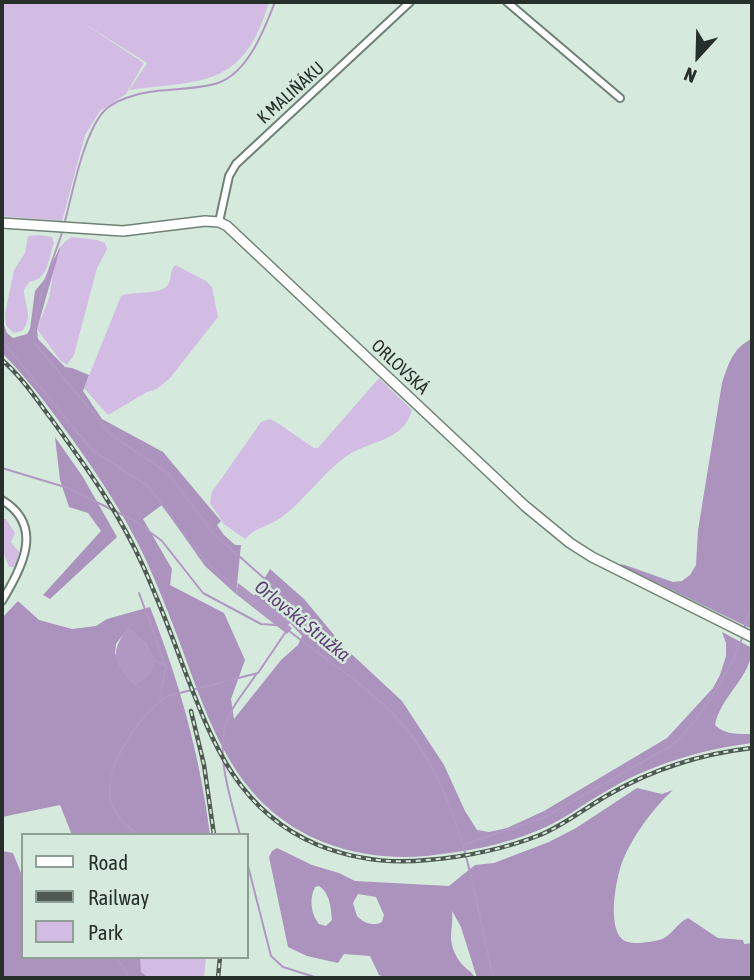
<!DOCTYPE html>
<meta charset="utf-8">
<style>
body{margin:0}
#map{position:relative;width:754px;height:980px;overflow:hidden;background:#d5eadc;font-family:"Asap Condensed",sans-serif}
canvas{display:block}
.frame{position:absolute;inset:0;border:4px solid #272f2a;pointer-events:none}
.legend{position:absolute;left:21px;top:833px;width:228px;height:126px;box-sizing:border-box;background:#d5eadc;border:2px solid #8f9f95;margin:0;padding:9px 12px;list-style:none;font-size:21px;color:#272f2a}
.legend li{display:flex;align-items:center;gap:14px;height:35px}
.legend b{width:35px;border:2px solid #8f9f95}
.north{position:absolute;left:663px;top:21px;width:70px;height:70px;-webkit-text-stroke:5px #d5eadc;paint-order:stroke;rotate:202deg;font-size:19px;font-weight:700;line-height:28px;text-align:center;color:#272f2a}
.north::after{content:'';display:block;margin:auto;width:24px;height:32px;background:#272f2a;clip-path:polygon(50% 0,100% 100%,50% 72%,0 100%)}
</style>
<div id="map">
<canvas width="754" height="980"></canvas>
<div class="frame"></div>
<ul class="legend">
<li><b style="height:9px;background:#fff"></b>Road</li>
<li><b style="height:9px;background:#4f5a53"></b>Railway</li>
<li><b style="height:19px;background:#d2bce3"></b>Park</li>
</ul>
<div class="north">N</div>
</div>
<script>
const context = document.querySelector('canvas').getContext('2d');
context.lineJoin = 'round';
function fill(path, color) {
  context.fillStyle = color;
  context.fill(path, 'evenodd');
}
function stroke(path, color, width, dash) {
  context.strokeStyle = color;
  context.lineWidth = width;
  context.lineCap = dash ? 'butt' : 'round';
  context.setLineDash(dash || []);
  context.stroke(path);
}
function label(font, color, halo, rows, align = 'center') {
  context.font = font + ' "Asap Condensed",sans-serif';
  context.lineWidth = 5;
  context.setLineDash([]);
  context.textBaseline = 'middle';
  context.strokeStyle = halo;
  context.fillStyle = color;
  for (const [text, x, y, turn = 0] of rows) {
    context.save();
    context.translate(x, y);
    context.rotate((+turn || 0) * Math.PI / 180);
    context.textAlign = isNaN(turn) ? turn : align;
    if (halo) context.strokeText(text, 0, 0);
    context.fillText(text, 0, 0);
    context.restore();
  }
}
fill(new Path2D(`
 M2,2H269C244,87 205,80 129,90L147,63L80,21L144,63L126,94L100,111L85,135L62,221L2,216Z
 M38,235L52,237L54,243C48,259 49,279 29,282L24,290C24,306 34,316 22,331L13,333L6,325L5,314L14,270L25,253L28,236Z
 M72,237L97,240L105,243L107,249L97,268L74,355L67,365L60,360L37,329C40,318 46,308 49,298C54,279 52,246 72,237Z
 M175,265L206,281L212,287L218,317L170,378L157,389L147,392L108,415L84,388L121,296C132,291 159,295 167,286C172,281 169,272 175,265Z
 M379,378L412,410C403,443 367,440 344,458C321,475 305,500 282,517C270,526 255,527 245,539L224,524L210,503L212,492L261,422L270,419L276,422L314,448H318Z
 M2,519H6L15,533L11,542L19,552L16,567H9L2,548Z
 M140,957H206L204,978H149L140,972Z`), '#d2bce3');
fill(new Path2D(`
 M61,245L37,329L38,339L65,367L72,368L89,375L83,391L102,419L163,452L221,521L217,525L224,535L235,545H241L236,594L205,566L162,505L143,519L172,569L170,585L224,613L245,660L231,699L234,719L281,660L298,645L302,636L290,623L254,596L270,569L304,599L345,648L402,701L444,765L465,811L477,830L489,832L507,828L544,811L667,738L713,688L720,675L726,656V643L722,632L752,648C752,676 720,697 715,725C725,735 738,734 752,734V743C699,750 649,765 603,793C582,805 562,821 539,830C505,845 464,852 426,856C391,859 356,855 323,842C243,809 217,743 189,668C176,632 162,595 146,560C122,509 90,463 56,417C39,394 22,373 2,353V320L7,333L13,338L27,334L30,329L35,291L44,280Z
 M752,339V629L618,564L625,565L673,582L682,581L690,575L696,565L698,530L722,383C728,365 733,347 752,339Z
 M55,437L83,477L117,537L50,599L43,595L101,531L88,513L69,507L60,480Z
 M18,601L39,620L72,629L96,626L107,619L150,607C179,681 200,755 210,835H72L60,805L2,817V618ZM128,628L146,644L155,661L115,654L116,644Z
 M637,788L662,794L673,790C653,808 633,836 623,860C616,877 607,925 622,939C629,946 650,942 659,940C673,936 675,924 688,918L718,938L743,940L744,944L752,943V978H477L461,927L452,911C454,931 445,940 460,962C465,969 471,970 475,978H386L379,975L370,956L344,954L338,963L307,956L288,947L269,857L272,851L277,848L312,865L339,873L355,881L449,886L475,865L494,863L549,842L576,828ZM319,886C330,893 331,908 332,920L326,926L319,924C311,915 309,898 315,887ZM358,894L376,897L384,915L382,922C373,927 364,923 357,916L353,903Z
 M2,851L13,853L23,878V957H140L141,972L149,978H2Z`), '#ab93be');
fill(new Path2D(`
 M238,583L290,623L288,625L292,628L287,634L236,594Z
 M128,627L146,644L156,661L148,677L135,686C113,663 109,654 128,627Z`), '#b098c3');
stroke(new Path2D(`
 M64,225C72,195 84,131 105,110C116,100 135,94 149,92C168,89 201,89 218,83C249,72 264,29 275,2
 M63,230C55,255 28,320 35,343L110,434L168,473L213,533L310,619L317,637L319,652
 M2,341L92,450L148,486L204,560L238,590
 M2,468L68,488L135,521L162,541L203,593L261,624L276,625
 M139,593L166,667L159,701
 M744,629L752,603
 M288,630C324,659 365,684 396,717C461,787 473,889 493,978
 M156,661L164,665
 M138,835C125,824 112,814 110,796C106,765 141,711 168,696L258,673L285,633
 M240,835C231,799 213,750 229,715C236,701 248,687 257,673
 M463,845L545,817L671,746C696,725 732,669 742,638
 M247,862L271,956L283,967L318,978
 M116,957L130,978`), '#b098c3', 2);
const minor = new Path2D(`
 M507,2L620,98
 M219,222L229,176L236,164L410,2
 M2,500C45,526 22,567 2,601`);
const secondary = new Path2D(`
 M2,223L123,231L205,221L219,222L227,226L525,506L570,543L592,557L752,637`);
stroke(minor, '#6f8175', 10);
stroke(secondary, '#6f8175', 12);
stroke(minor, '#fff', 6);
stroke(secondary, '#fff', 9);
const rail = new Path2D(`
 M2,360C22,377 36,399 52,420C87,468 120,514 144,568C158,600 171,633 183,666C212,742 237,811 318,845C353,859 389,864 427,860C465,857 504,849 540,835C564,825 585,808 608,795C653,769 700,754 752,748
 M191,711L204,765L214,835
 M218,978L220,957`);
stroke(rail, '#4f5a53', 4.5);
stroke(rail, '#d5eadc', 2, [5]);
label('18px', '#272f2a', '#d5eadc', [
 ["K MALIŇÁKU",291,93,-42],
 ["ORLOVSKÁ",400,367,43]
]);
label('italic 19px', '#5e3e75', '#d5eadc', [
 ["Orlovská Stružka",302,621,39]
]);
</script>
